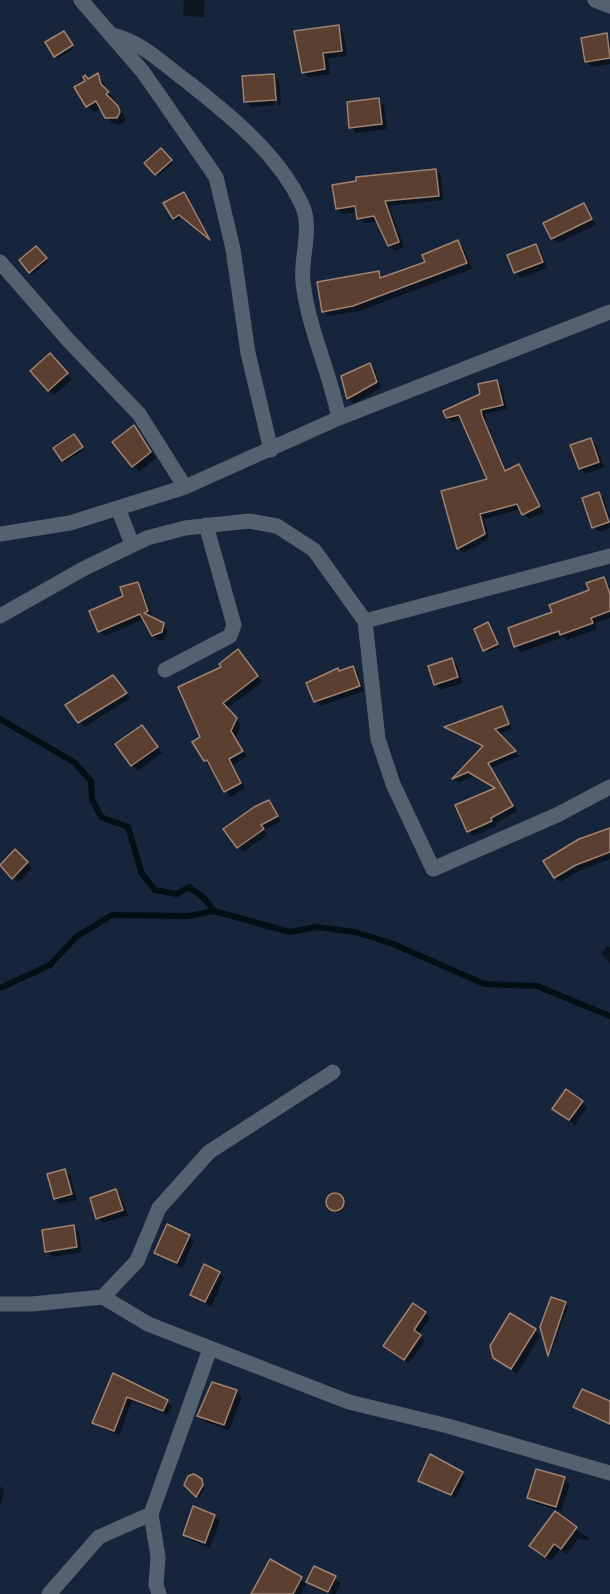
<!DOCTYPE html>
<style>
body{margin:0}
canvas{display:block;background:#16253b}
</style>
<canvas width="610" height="1594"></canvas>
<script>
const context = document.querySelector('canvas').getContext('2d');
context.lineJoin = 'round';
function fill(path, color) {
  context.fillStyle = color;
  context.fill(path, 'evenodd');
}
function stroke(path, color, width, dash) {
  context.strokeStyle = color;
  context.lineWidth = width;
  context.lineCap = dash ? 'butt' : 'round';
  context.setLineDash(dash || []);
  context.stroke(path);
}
fill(new Path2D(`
 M184,0H205L204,17L186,16L183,14Z
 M338,27L343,32L347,56L328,58L330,74L309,77L303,72Z
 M66,35L74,48L57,59L55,56Z
 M607,35L610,38V64L592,67L586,61Z
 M98,75L114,99L111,101L124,114L125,121L119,125L113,124L101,108L94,112L87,106L88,80Z
 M273,75L279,81L281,105H278L276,79H273L275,105L251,107L245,101Z
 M379,100L384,105L387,129L356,133L351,127Z
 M161,150L173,163L158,176L146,163Z
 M435,170L441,175L443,200L389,206L404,247L394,251L378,221L364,223L358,212L342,214L337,209Z
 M186,196L209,237L183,217L176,221L174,218Z
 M583,205L596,225L558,243L552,238Z
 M457,242L463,247L472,269L359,311L329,316L324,311L379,273L384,278L427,263Z
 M535,246L541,251L547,268L521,278L515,272Z
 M36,248L48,261L33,274L21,260Z
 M55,361L72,380L54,395L32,371Z
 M369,365L375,370L381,388L354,404L349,399L343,377Z
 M497,382L502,387L507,409L485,414L486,422L507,471L519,466L524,471L544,512L529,519L521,509L484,519L489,539L463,553L458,548L489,480L463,419L452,422L447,417Z
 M133,427L156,458L139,472L114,442Z
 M76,438L84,450L65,462L63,460Z
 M591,440L596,445L604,467L586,474L580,468Z
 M599,494L604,499L610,517V528L599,532L593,527Z
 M603,579L610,587V618L595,623L597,629L567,640L564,637L521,652L516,646L554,613L591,591Z
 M137,583L142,588L152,616L149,617L168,630L164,640H158L153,635L144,619L105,636L100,631L91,612L125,597Z
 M490,626L499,647L487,652L484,650Z
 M243,656L262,682L226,709L241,725L236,737L247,756L233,765L245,788L230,797L205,761L202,738Z
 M452,660L457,665L463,683L441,690L435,684Z
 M353,668L358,673L364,691L320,706L315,701L340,672Z
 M117,682L131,698L84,727L67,706Z
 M501,708L512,729L498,734L519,756L491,768L517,811L495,824L496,826L473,836L457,806L496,789L473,776L458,783L454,779L483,748L447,728Z
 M147,732L162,753L137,771L117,744Z
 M269,802L281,821L264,830L267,835L243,852L225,829Z
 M610,830V859L581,870L560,882L555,877Z
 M15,851L32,868L18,883L1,866Z
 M607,946L610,947V963L601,954Z
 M582,1102L587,1107L575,1125L554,1109Z
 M65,1171L70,1176L77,1200L60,1204L55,1199Z
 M116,1191L121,1197L128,1215L103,1223L98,1218Z
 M332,1195L344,1201L343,1211L336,1213L327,1204Z
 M73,1227L79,1232L82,1252L52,1257L47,1251Z
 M189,1236L194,1241L182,1268L155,1252Z
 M219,1273L224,1278L211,1307L197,1300L192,1295Z
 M565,1304L568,1306L550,1356L542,1327Z
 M413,1305L430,1318L418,1335L425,1341L409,1363L390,1350Z
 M535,1330L540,1336L517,1374L494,1357Z
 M113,1375L167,1402L172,1406L168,1415L132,1401L119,1435L99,1427L94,1422Z
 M236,1391L242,1397L229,1430L204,1421L199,1416Z
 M610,1403V1424L574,1407Z
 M431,1456L466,1477L455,1498L420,1480Z
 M564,1479L570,1484L561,1511L534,1503L529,1497Z
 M201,1480L205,1488L199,1498L186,1484Z
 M0,1486L4,1490L0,1508Z
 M555,1513L591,1540L578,1539L567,1554L560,1549L551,1561L537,1551Z
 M214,1516L220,1521L210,1548L190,1540L184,1535Z
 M270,1561L307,1584L315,1568L341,1583L335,1594H328L308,1582L301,1594H252Z`), '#0007');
stroke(new Path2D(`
 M0,719L74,762L91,781L92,799L101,817L128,827L142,874L155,890L177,894L189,887L204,898L214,911
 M0,988L50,965L76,937L112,915L188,916L214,911L290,932L316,927L355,932L391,943L484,984L537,986L610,1016`), '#001014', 6);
const building = new Path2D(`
 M339,25L342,51L323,53L325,69L302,73L294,31Z
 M64,31L73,45L54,57L45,42Z
 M607,33L610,58L585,62L581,38Z
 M98,73L101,84L109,92L106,94L118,106L120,112L117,118H105L96,101L86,107L74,87L85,81L83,77L85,75L88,79Z
 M274,74L276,100L244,102L242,76Z
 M379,98L382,124L349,128L347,102Z
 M161,148L172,160L155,175L144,163Z
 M436,169L439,196L385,201L399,242L388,246L374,216L357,219L355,206L336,209L332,185L356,181V177Z
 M184,192L210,240L179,215L173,219L163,203Z
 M584,203L592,219L551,239L543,223Z
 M458,240L467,263L353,306L322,312L317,282L379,271L380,278L425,262L422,255Z
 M536,244L543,262L514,273L507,255Z
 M36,246L47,258L29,273L19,260Z
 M50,353L68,373L48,391L30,371Z
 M370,363L377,382L347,399L341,376Z
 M497,380L503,405L481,410L482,416L505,471L519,464L540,506L522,515L517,504L480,514L485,534L457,549L441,491L487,479L459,415L446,418L443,411L480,394L478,384Z
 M134,425L151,452L132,467L112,442Z
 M74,434L83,447L62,461L53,448Z
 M591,438L599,462L579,469L570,445Z
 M599,492L609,522L592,528L582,498Z
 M604,577L610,594V611L591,618L593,623L560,635L559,631L514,647L508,628L552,612L549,605L589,590L586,583Z
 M138,582L148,611L144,613L164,623L162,632L152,636L140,614L98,632L89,611L123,596L120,587Z
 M488,622L498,644L483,651L474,629Z
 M238,649L258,676L223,703L237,718L231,731L243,751L229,759L241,783L224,792L207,760L204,761L192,742L200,737L178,687L221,667L219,664Z
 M452,658L458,677L434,685L428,666Z
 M353,666L360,686L314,702L306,683L338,668L339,671Z
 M113,675L127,693L78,723L65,705Z
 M502,706L509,724L495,729L516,751L488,763L513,806L491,818L492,821L467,832L455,805L495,788L468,772L452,779L483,746L444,727Z
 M142,725L158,747L131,766L115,744Z
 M269,800L278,816L261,825L264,829L237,848L223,829L254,807Z
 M610,828V852L576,865L554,878L543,861L579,839Z
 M15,849L28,862L12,879L0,865Z
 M566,1089L583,1101L569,1120L552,1109Z
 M65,1169L72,1194L54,1199L47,1174Z
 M116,1189L123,1210L96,1219L90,1198Z
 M326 1202a9 9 0 1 1 18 0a9 9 0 1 1-18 0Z
 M167,1224L190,1235L177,1263L154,1253Z
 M74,1225L77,1247L45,1252L42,1230Z
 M204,1264L220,1272L205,1302L190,1295Z
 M551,1297L566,1302L548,1356L540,1327Z
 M413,1303L426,1312L414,1330L421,1335L404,1360L383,1346Z
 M510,1313L536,1329L511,1369L493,1358L490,1346Z
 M113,1373L168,1400L163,1411L127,1397L114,1431L92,1423Z
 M212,1382L237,1390L224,1425L197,1416Z
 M582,1389L610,1401V1424L573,1407Z
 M430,1454L463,1472L451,1495L418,1481Z
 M536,1469L565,1477L556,1507L527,1498Z
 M194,1474L202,1479L203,1485L196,1497L184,1485L188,1476Z
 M193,1506L215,1515L205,1543L183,1535Z
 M555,1511L577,1527L561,1549L554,1544L545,1557L529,1546Z
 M270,1559L302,1577L293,1594H251Z
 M314,1566L336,1576L328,1592L306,1582Z`);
fill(building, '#5b3f30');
stroke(building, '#a18271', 1.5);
stroke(new Path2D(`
 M81,0L143,72L216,177L233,249L248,353L271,450
 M595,0L610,6
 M113,35C144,43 164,65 189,83C232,117 279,155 302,205C313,229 300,258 303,282C308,328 330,372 339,418
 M0,262L69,341L139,414L185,487
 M118,508L132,544
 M0,534L70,523L185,487L339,418L610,312
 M610,556L365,621L378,739L393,784L433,869L557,815L610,787
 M0,616L83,569L147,538L185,528L249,521L277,526L314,550L365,621
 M165,670L230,636L234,625L206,525
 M103,1297L137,1261L159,1208L209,1152L333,1072
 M0,1304H32L103,1297L148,1324L349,1402L448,1426L610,1473
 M151,1514L158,1557L156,1585L159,1594
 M49,1594L99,1537L151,1514L210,1349`), '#546171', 15);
</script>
